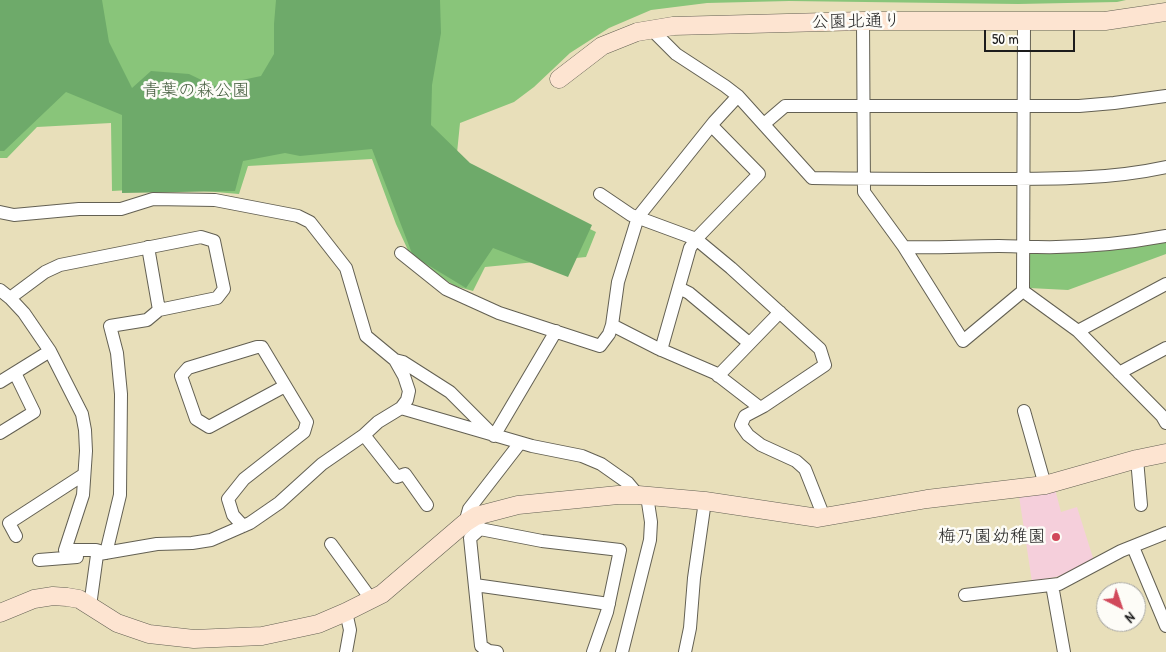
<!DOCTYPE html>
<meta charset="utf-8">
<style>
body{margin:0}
#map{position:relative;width:1166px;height:652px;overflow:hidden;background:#e8dfba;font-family:"Patrick Hand",sans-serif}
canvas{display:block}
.north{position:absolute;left:1096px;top:582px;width:50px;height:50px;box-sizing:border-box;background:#fdfcf7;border:1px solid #a3a29f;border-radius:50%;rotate:139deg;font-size:14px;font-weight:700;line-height:20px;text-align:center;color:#1c1c1c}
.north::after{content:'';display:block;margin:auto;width:18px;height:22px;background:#d1495b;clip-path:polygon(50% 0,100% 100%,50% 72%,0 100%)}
.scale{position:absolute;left:984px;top:30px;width:91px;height:22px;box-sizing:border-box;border:2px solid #1c1c1c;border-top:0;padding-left:6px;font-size:15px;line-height:18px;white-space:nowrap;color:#1c1c1c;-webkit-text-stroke:4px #fdfcf7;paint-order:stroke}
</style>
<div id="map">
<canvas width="1166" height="652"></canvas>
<div class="north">N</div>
<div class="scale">50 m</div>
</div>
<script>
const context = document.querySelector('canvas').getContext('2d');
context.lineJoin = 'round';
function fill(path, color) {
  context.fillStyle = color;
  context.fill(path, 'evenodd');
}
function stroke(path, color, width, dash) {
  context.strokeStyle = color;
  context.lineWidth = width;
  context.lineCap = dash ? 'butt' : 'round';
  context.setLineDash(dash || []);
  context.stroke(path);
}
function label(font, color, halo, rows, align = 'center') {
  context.font = font + ' "Patrick Hand","Klee One",sans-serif';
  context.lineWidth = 5;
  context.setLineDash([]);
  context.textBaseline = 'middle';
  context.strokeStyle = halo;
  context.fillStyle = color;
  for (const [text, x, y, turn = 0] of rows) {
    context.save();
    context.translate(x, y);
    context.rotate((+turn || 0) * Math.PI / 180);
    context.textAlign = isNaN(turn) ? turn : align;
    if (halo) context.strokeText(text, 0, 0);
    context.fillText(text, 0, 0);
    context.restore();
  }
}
fill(new Path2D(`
 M1055,489L1061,512L1077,507L1094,561L1060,576L1032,582L1019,496Z`), '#f5cfdb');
fill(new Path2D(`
 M0,0H1126L1117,2L1018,4L789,1L707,3L651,10L609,28L570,53L534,87L514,102L460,123L456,163L596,232L586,257L485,267L473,291L455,286L412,259L396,224L372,159L248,166L239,194L168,188L112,191L111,123L37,127L7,158H0Z
 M1166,239V254L1068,290L1029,288L1030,250Z`), '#89c57a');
fill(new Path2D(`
 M0,0H102L109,42L132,88L151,71L189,74L214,86L261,76L274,54V24L276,0H440L441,33L432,85L431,125L470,163L592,225L568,277L493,248L466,288L413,256L372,149L300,156L285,153L243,161L235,191L122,193V115L66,92L4,151H0Z`), '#6eaa6a');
const street = new Path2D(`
 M863,21L864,192L904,247L963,341L1023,291L1024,20
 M652,30L676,54L725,86L738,96L812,178C869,179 927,179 984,179C1044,179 1107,180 1166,167
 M764,124L785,106H1079L1114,103L1166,96
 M600,194L631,215L696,239L731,268L820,349L825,365L764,406L745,416L741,425L748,435L761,445L796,461L805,469L824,517
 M0,212L14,215L79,209H121L153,199L215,200L298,216L310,222L346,268L366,336L395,360L404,376L409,391L407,400L401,408L378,422L364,435L397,477L405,474L427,505
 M904,247C936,248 967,246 999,246C1012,246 1024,247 1037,247C1081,248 1123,244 1166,236
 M401,253L446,289L499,313L600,346L609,334L612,325L618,282L638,217L714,122L738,96
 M679,288L689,293L749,343
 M0,290L10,298L24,313L50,351L82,414L85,430L86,451L83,495L65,550H96L106,553L120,495L121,394L117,353L110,326L147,320L159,310
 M1023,291L1078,331L1162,416L1166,423
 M10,298L45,272L60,265L201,237L214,241L224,289L217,298L159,310L148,247
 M612,325L657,348L715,373L759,407
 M1078,331L1166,284
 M661,350L690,248L696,239L759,174L712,126
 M395,360L403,362L450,392L494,436L556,331
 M1119,373L1166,348
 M718,376L780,312
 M0,382L50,351
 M401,408L532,446L582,456L601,464L628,483L638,495
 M1024,411L1045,485
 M0,433L34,412L15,373
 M1137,459L1141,505
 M476,516L480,529L542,541L620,550L607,612L593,652
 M465,523L469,509L520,443
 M243,526L233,515L228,499L244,479L304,432L307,422L262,347H257L188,368L181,376L196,419L209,427L285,386
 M480,529L470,538L481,646L489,651L497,652
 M16,536L9,523L83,475
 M331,544L371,599
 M1133,547L1166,626
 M99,554L157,544L192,543L211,540L250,523L279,503L322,464L364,435
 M39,560L77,557
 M475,585L609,604
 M1052,585L1064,652
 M965,595L1059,584L1121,551L1166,533
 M90,606L97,555
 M346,612L350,630L346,652
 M622,652L650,540L651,522L647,496
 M685,652L690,628L694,578L705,501`);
const secondary = new Path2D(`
 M559,79L602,46L637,32L673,26L863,21H1105L1166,12
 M0,613L34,599L53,596L67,597L79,599L117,623L149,634L194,639L262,636L318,624L346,612L382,594L465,523L476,516L518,505L618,495H638L705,501L818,518L927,499L1045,485L1137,459L1166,453`);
stroke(street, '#636053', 14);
stroke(secondary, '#636053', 19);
stroke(street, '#fff', 12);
stroke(secondary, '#fde4d1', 18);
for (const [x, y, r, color] of [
 [1056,537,5,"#d1495b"]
]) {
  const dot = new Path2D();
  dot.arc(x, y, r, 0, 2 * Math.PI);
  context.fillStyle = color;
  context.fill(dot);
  stroke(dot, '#fdfcf7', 2);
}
label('18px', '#1c1c1c', '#fdfcf7', [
 ["公園北通り",856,22,-1]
]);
label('18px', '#486042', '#fdfcf7', [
 ["青葉の森公園",196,91]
]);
label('18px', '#1c1c1c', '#fdfcf7', [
 ["梅乃園幼稚園",1046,537]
], 'right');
</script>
